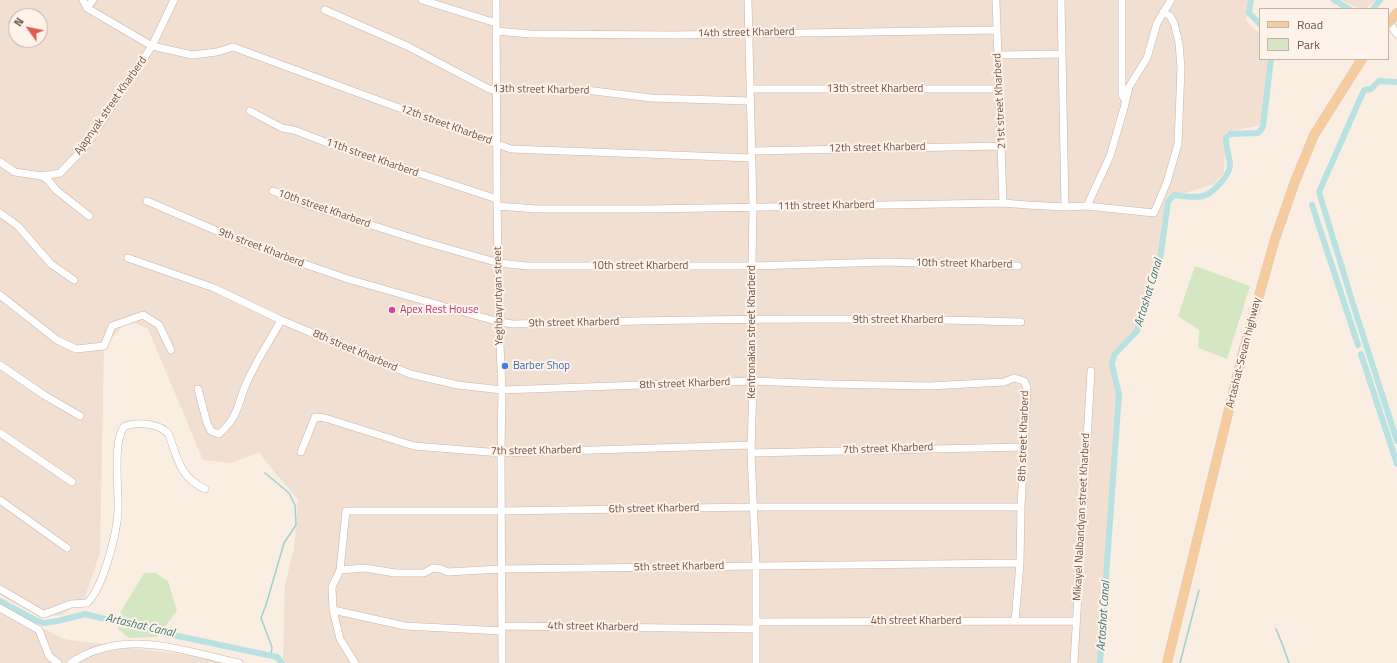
<!DOCTYPE html>
<style>
body{margin:0}
#map{position:relative;width:1397px;height:663px;overflow:hidden;background:#faeee2;font-family:"Titillium Web",sans-serif}
canvas{display:block}
.legend{position:absolute;left:1259px;top:8px;width:130px;height:52px;box-sizing:border-box;background:#fef3e8;border:1px solid #c5b3a9;margin:0;padding:5px 7px;list-style:none;font-size:12px;color:#70544a}
.legend li{display:flex;align-items:center;gap:8px;height:20px}
.legend b{width:20px;border:1px solid #c5b3a9}
.north{position:absolute;left:8px;top:8px;width:40px;height:40px;box-sizing:border-box;background:#fef3e8;border:1px solid #c5b3a9;border-radius:50%;rotate:303deg;font-size:11px;font-weight:700;line-height:16px;text-align:center;color:#70544a}
.north::after{content:'';display:block;margin:auto;width:14px;height:18px;background:#dd5e4e;clip-path:polygon(50% 0,100% 100%,50% 72%,0 100%)}
</style>
<div id="map">
<canvas width="1397" height="663"></canvas>
<ul class="legend">
<li><b style="height:5px;background:#f6cb9e"></b>Road</li>
<li><b style="height:11px;background:#d5e7c2"></b>Park</li>
</ul>
<div class="north">N</div>
</div>
<script>
const context = document.querySelector('canvas').getContext('2d');
context.lineJoin = 'round';
function fill(path, color) {
  context.fillStyle = color;
  context.fill(path, 'evenodd');
}
function stroke(path, color, width, dash) {
  context.strokeStyle = color;
  context.lineWidth = width;
  context.lineCap = dash ? 'butt' : 'round';
  context.setLineDash(dash || []);
  context.stroke(path);
}
function label(font, color, halo, rows, align = 'center') {
  context.font = font + ' "Titillium Web",sans-serif';
  context.lineWidth = 4;
  context.setLineDash([]);
  context.textBaseline = 'middle';
  context.strokeStyle = halo;
  context.fillStyle = color;
  for (const [text, x, y, turn = 0] of rows) {
    context.save();
    context.translate(x, y);
    context.rotate((+turn || 0) * Math.PI / 180);
    context.textAlign = isNaN(turn) ? turn : align;
    if (halo) context.strokeText(text, 0, 0);
    context.fillText(text, 0, 0);
    context.restore();
  }
}
fill(new Path2D(`
 M0,0H1249L1246,21L1260,34V59H1269L1262,125L1226,132L1224,173L1214,184L1172,197L1139,331L1116,354L1112,365L1120,404L1098,663H286L283,658L285,584L294,549L298,499L275,473L259,452L232,463L203,460L148,329L128,320L104,347L100,553L84,600L61,615L40,617L5,598L0,595ZM16,16H40V40H16Z
 M1341,0H1376L1365,9H1360Z
 M0,605L63,639L249,663H0Z`), '#f1dfd1');
fill(new Path2D(`
 M1195,266L1250,286L1227,359L1198,348L1199,330L1178,316Z
 M144,573H155L168,581L177,611L157,637L129,638L118,629L121,611Z`), '#d5e7c2');
stroke(new Path2D(`
 M265,473L289,493L295,505L296,525L284,543L266,605L261,618L272,647L271,656
 M1276,629L1283,646L1289,663
 M1180,663L1199,590`), '#9fd1d3', 1.5);
stroke(new Path2D(`
 M1251,0L1249,13L1260,24
 M1334,0L1349,9
 M1373,9L1380,0
 M1397,82L1379,81L1371,89L1364,90L1319,192L1353,304L1397,441
 M1312,205L1358,345
 M1361,354L1397,464
 M0,601L35,620L44,623L58,621L85,614L140,628L277,657L282,663
 M1100,663L1119,394L1112,365L1114,355L1137,331L1160,260L1168,202L1174,195C1181,196 1196,198 1203,196C1212,194 1229,176 1230,166C1230,158 1226,148 1226,138L1230,134L1258,133L1263,127L1271,59`), '#b8e1e2', 6);
const minor = new Path2D(`
 M83,0L87,8L152,46L192,55L217,52L233,47L511,149L752,158
 M422,0L496,23
 M496,0L497,199L499,322L502,390L501,453L502,663
 M748,0L753,207L752,266L753,381L751,453L756,565V663
 M996,0L1003,203
 M1061,0L1065,207
 M1122,0V95L1125,100
 M87,8L93,0
 M325,10L407,46L489,89L496,90H586L651,98L750,101
 M1389,23L1397,34
 M496,31L530,34L674,35L997,30
 M998,55L1062,54
 M750,89H999
 M250,111L282,128L294,130L333,145L497,199
 M752,151L1002,146
 M0,162L15,172L42,176L60,173L84,148L152,46L174,0
 M42,176L49,181L56,190L89,216
 M273,191L308,205L425,242L499,263L527,266H752L886,262L1018,266
 M147,201L252,246L348,279L499,322L513,324C682,319 852,316 1021,322
 M497,206L537,209H646L1003,203L1027,205L1065,207L1087,206L1154,213L1167,182L1178,144L1181,68L1179,43L1174,23L1170,16L1163,12
 M1087,206L1110,156L1124,108L1129,87L1147,58L1157,23L1171,0
 M0,213L18,226L51,264L74,280
 M128,258L214,288L281,320L410,374L458,385L502,390L753,381L828,384L929,386L1004,382L1014,378L1024,381L1027,388L1021,507L1020,563L1015,621
 M0,295L57,340L76,349L104,346L112,326L143,315L159,325L171,350
 M0,365L44,395L80,416
 M198,389L207,423L211,431L219,434C236,419 237,409 244,389C247,381 251,373 255,366C263,350 273,336 281,320
 M0,433L72,482
 M301,452L315,417L325,418L414,446L501,453L751,445
 M751,453L1024,447
 M0,500L67,548
 M340,570L365,568L395,573H424L433,568L441,569L448,572L501,569L1020,563
 M0,589L43,614L47,613L71,604L87,603C103,588 117,534 118,511C119,492 112,439 125,426C139,422 161,423 169,435C178,460 180,477 205,489
 M0,608L39,630L49,656L58,663
 M333,610L405,626L502,631
 M756,622L1076,621
 M502,626L756,629
 M71,663C123,627 183,651 239,663
 M355,663L340,639L333,610L332,587L340,570L346,511H501L754,507H1021
 M1074,663L1091,371`);
const major = new Path2D(`
 M1388,24L1397,13
 M1167,663L1243,352L1275,239L1294,184L1314,135L1362,59`);
stroke(minor, '#cab5aa', 8);
stroke(major, '#d7cfcc', 10);
stroke(minor, '#fff', 7);
stroke(major, '#f6cb9e', 9);
for (const [x, y, r, color] of [
 [392,310,4,"#d1479c"],
 [505,366,4,"#3f7fe0"]
]) {
  const dot = new Path2D();
  dot.arc(x, y, r, 0, 2 * Math.PI);
  context.fillStyle = color;
  context.fill(dot);
  stroke(dot, '#fef3e8', 1.5);
}
label('11px', '#70544a', '#fef3e8', [
 ["14th street Kharberd",746,33,-1],
 ["13th street Kharberd",875,89],
 ["13th street Kharberd",541,90,1],
 ["21st street Kharberd",1000,101,-93],
 ["Ajapnyak street Kharberd",111,106,-55],
 ["12th street Kharberd",446,125,20],
 ["12th street Kharberd",877,148,-1],
 ["11th street Kharberd",372,158,19],
 ["11th street Kharberd",826,206,-1],
 ["10th street Kharberd",324,209,19],
 ["9th street Kharberd",261,248,21],
 ["10th street Kharberd",964,264,1],
 ["10th street Kharberd",640,266],
 ["Yeghbayrutyan street",499,296,-91],
 ["9th street Kharberd",898,320],
 ["9th street Kharberd",574,323,-1],
 ["Kentronakan street Kharberd",752,332,-90],
 ["8th street Kharberd",355,351,23],
 ["Artashat-Sevan highway",1244,353,-76],
 ["8th street Kharberd",685,384,-2],
 ["8th street Kharberd",1024,436,-88],
 ["7th street Kharberd",888,449,-2],
 ["7th street Kharberd",536,451,-1],
 ["6th street Kharberd",654,509,-1],
 ["Mikayel Nalbandyan street Kharberd",1082,517,-87],
 ["5th street Kharberd",679,567,-1],
 ["4th street Kharberd",916,621],
 ["4th street Kharberd",593,627,1]
]);
label('11px', '#b23c85', '#fef3e8', [
 ["Apex Rest House",400,310]
], 'left');
label('11px', '#366cbe', '#fef3e8', [
 ["Barber Shop",513,366]
], 'left');
label('italic 12px', '#43797c', '#fef3e8', [
 ["Artashat Canal",1149,293,-73],
 ["Artashat Canal",1104,616,-86],
 ["Artashat Canal",140,626,13]
]);
</script>
